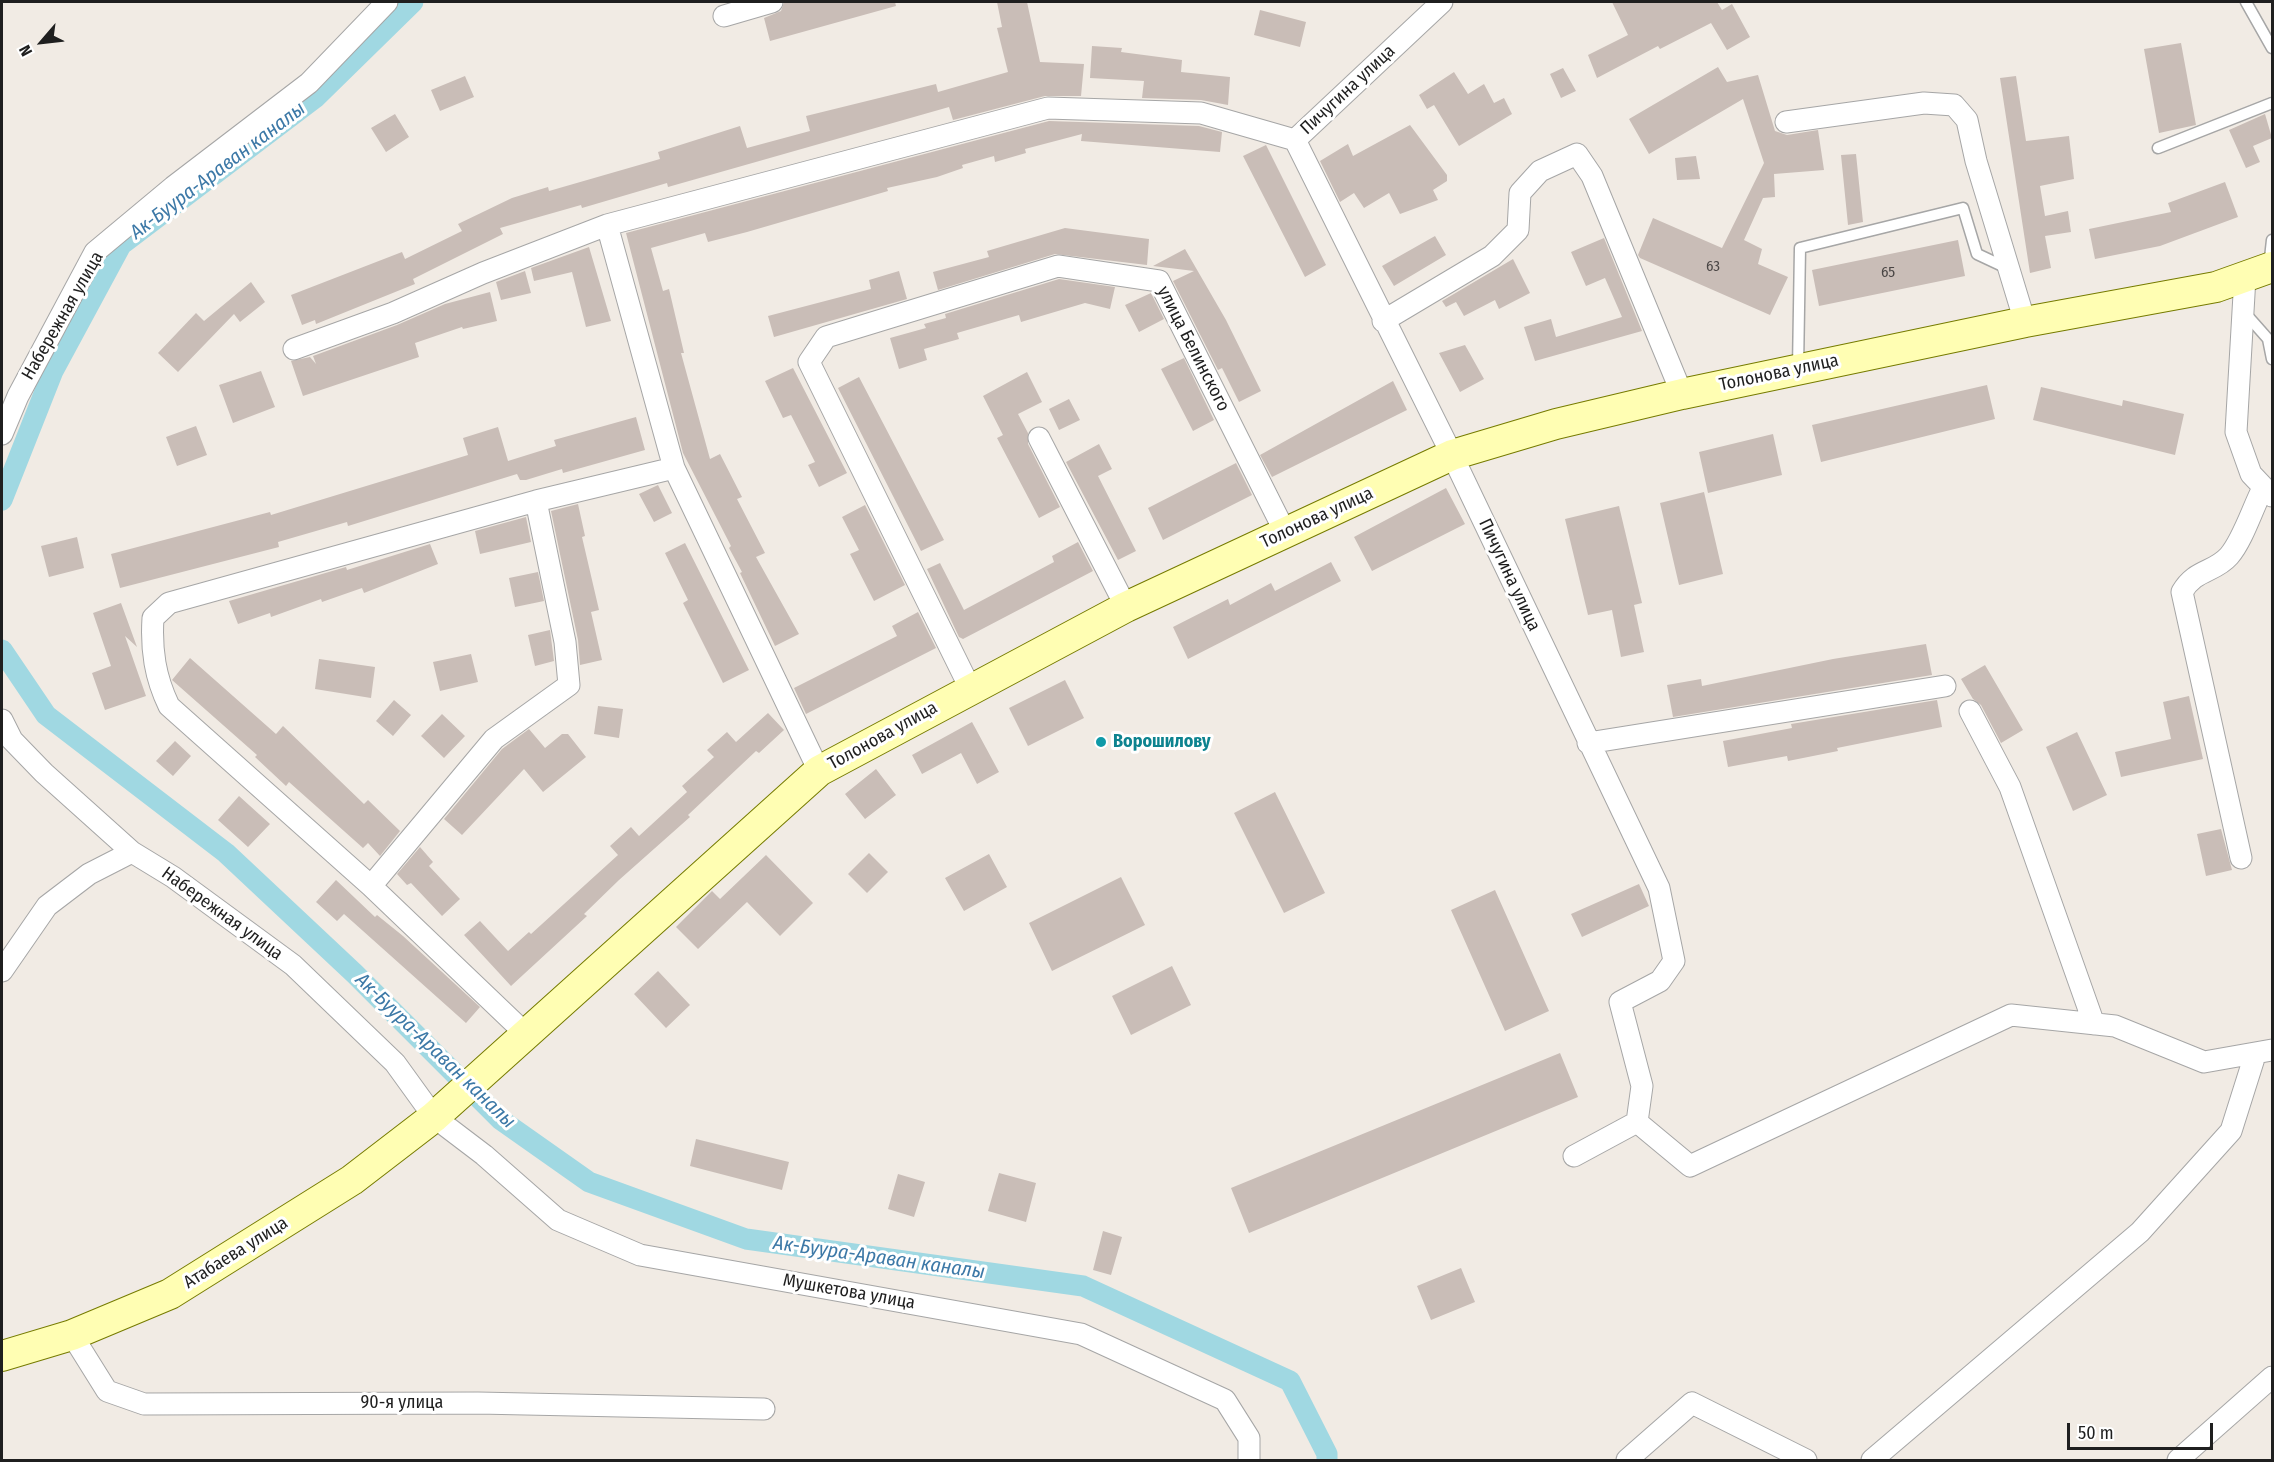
<!DOCTYPE html>
<meta charset="utf-8">
<style>
body{margin:0}
#map{position:relative;width:2274px;height:1462px;overflow:hidden;background:#f1ebe4;font-family:"Fira Sans Condensed",sans-serif}
canvas{display:block}
.frame{position:absolute;inset:0;border:3px solid #1f1f1f;pointer-events:none}
.north{position:absolute;left:12px;top:12px;width:60px;height:60px;-webkit-text-stroke:4px #fff;paint-order:stroke;rotate:242deg;font-size:16px;font-weight:700;line-height:24px;text-align:center;color:#1f1f1f}
.north::after{content:'';display:block;margin:auto;width:21px;height:27px;background:#1f1f1f;clip-path:polygon(50% 0,100% 100%,50% 72%,0 100%)}
.scale{position:absolute;left:2067px;top:1423px;width:146px;height:27px;box-sizing:border-box;border:3px solid #1f1f1f;border-top:0;padding-left:8px;font-size:18px;line-height:21px;white-space:nowrap;color:#1f1f1f;-webkit-text-stroke:4px #fff;paint-order:stroke}
</style>
<div id="map">
<canvas width="2274" height="1462"></canvas>
<div class="frame"></div>
<div class="north">N</div>
<div class="scale">50 m</div>
</div>
<script>
const context = document.querySelector('canvas').getContext('2d');
context.lineJoin = 'round';
function stroke(path, color, width, dash) {
  context.strokeStyle = color;
  context.lineWidth = width;
  context.lineCap = dash ? 'butt' : 'round';
  context.setLineDash(dash || []);
  context.stroke(path);
}
function fill(path, color) {
  context.fillStyle = color;
  context.fill(path, 'evenodd');
}
function label(font, color, halo, rows, align = 'center') {
  context.font = font + ' "Fira Sans Condensed",sans-serif';
  context.lineWidth = 6;
  context.setLineDash([]);
  context.textBaseline = 'middle';
  context.strokeStyle = halo;
  context.fillStyle = color;
  for (const [text, x, y, turn = 0] of rows) {
    context.save();
    context.translate(x, y);
    context.rotate((+turn || 0) * Math.PI / 180);
    context.textAlign = isNaN(turn) ? turn : align;
    if (halo) context.strokeText(text, 0, 0);
    context.fillText(text, 0, 0);
    context.restore();
  }
}
stroke(new Path2D(`
 M2,500L53,371L121,245L315,98L413,2
 M2,650L46,715L226,853L355,974L501,1120L589,1182L746,1239L1083,1286L1290,1381L1327,1454V1460`), '#a0d8e2', 21);
fill(new Path2D(`
 M784,2H895L896,6L770,41L764,18L781,11Z
 M997,2H1027L1040,62L1084,64L1081,96H1045L953,120L949,107L668,187L667,183L582,208L581,205L500,228L503,234L413,279L415,284L316,324L315,320L302,325L291,295L402,252L405,259L462,231L458,224L512,198L548,187L549,191L660,159L658,152L740,126L747,148L810,131L806,116L936,84L938,92L1008,72L997,28L1002,27Z
 M1612,2H1717L1722,10L1732,4L1750,37L1727,50L1711,23L1660,49L1658,46L1597,78L1588,55L1628,35Z
 M1260,10L1306,22L1300,47L1254,35Z
 M2181,43L2196,125L2159,133L2144,49Z
 M1092,46L1122,48L1121,52L1182,60L1181,72L1230,77L1228,105L1201,100L1142,98L1144,81L1090,78Z
 M1718,67L1727,82L1758,75L1775,131L1787,135L1818,130L1824,170L1774,174L1775,197L1763,198L1744,240L1762,249L1758,264L1788,277L1770,315L1640,258L1638,255L1653,218L1722,248L1764,163L1743,99L1649,154L1629,119Z
 M1563,68L1576,91L1561,98L1550,74Z
 M1454,72L1468,94L1484,84L1494,103L1504,98L1512,114L1459,146L1434,105L1427,109L1419,95Z
 M465,76L474,97L440,111L431,90Z
 M2016,76L2026,141L2069,136L2074,179L2040,186L2045,216L2068,211L2071,232L2045,236L2051,268L2030,273L2000,78Z
 M395,114L409,137L386,152L371,128Z
 M2265,114L2272,138L2253,146L2260,162L2246,168L2229,130Z
 M1049,121L1199,126L1222,132L1220,152L1081,141L1082,134L1025,149L1026,153L995,162L994,156L962,165L963,168L937,177L887,188L888,191L747,232L708,242L705,233L651,248L663,291L669,289L684,353H681L710,459L720,454L742,497L737,499L765,553L756,557L799,634L775,646L740,573L742,572L729,548L731,546L683,453L626,233Z
 M1410,125L1447,175V181L1433,190L1438,200L1400,214L1389,193L1364,208L1354,193L1340,202L1320,161L1348,144L1353,156Z
 M1266,145L1326,265L1305,277L1243,156Z
 M1856,154L1863,222L1848,225L1841,155Z
 M1696,156L1700,179L1677,180L1675,158Z
 M2225,182L2238,217L2160,246L2095,259L2089,229L2171,212L2168,203Z
 M1065,228L1149,239L1147,265L1055,254L938,290L933,272L989,257L987,251Z
 M1435,236L1446,255L1394,286L1382,266Z
 M1604,238L1642,331L1535,361L1524,327L1551,319L1556,337L1622,317L1605,278L1586,286L1571,252Z
 M1958,240L1965,276L1819,306L1812,270Z
 M589,247L611,321L586,327L572,272L534,281L531,268Z
 M1185,249L1226,320L1261,391L1239,402L1222,368L1218,370L1173,281L1194,271L1153,266Z
 M1513,259L1530,293L1499,309L1495,300L1464,316L1456,302L1446,307L1442,301Z
 M525,271L531,293L501,300L496,282Z
 M899,271L907,299L774,337L768,316L871,289L869,280Z
 M1059,279L1115,287L1110,309L1085,303L1021,322L1019,315L957,333L959,339L924,349L927,360L899,369L890,338L926,328L924,324L946,318L945,314Z
 M251,282L265,302L240,322L234,314L178,372L158,353L196,313L204,321Z
 M490,292L497,321L463,329L462,327L415,343L419,357L303,396L291,361L310,357L316,364L313,356L397,325L445,304Z
 M1151,293L1164,319L1139,332L1125,305Z
 M1465,345L1484,379L1460,392L1439,353Z
 M1184,358L1214,420L1193,431L1161,369Z
 M793,368L847,473L819,487L808,465L815,462L791,415L783,418L765,381Z
 M261,371L275,407L233,423L219,385Z
 M1027,372L1042,402L1018,414L1028,433V444L1060,507L1039,518L997,438L1003,435L983,396Z
 M859,377L944,540L921,551L838,388Z
 M1393,381L1407,410L1272,477L1260,455Z
 M1987,385L1995,419L1821,462L1812,425Z
 M2041,387L2122,406L2123,400L2184,414L2175,455L2033,420Z
 M1069,399L1080,420L1059,430L1049,409Z
 M636,417L645,450L563,473L562,469L526,480H520L517,474L348,526L347,522L278,542L279,547L120,588L111,554L270,512L271,515L468,455L463,438L498,427L508,461L556,446L554,440Z
 M196,426L207,455L177,466L166,437Z
 M1773,434L1782,475L1708,493L1699,452Z
 M1099,444L1112,469L1098,476L1136,551L1118,560L1066,462Z
 M1236,463L1252,495L1163,540L1148,508Z
 M658,485L672,513L654,522L639,494Z
 M1446,488L1465,524L1372,571L1354,537Z
 M1704,492L1723,574L1679,585L1660,503Z
 M578,504L585,536L582,537L599,610L591,612L602,660L580,665L578,640L551,511Z
 M865,505L905,585L874,601L850,554L859,550L842,517Z
 M1619,506L1642,603L1634,605L1644,652L1621,657L1612,610L1588,615L1565,519Z
 M526,517L531,542L480,554L475,531Z
 M77,537L84,568L49,577L41,546Z
 M1078,542L1093,571L963,639L959,637L927,569L940,563L964,610L1054,562L1052,556Z
 M685,543L749,670L723,683L683,603L688,600L665,553Z
 M430,544L438,564L364,593L362,588L322,602L321,599L271,617L270,613L238,624L229,601L346,567L347,570Z
 M1331,562L1341,581L1188,659L1173,627L1228,599L1230,605L1271,583L1275,591Z
 M538,572L544,601L515,607L509,578Z
 M121,603L137,647L125,636L146,696L105,710L92,673L111,666L93,613Z
 M918,612L936,648L806,714L794,688L897,636L892,626Z
 M550,630L554,661L535,666L528,635Z
 M1926,644L1932,675L1673,717L1667,685L1701,679L1702,686L1833,659Z
 M471,654L478,682L440,691L433,662Z
 M190,658L276,734L283,726L364,804L368,800L400,831L380,856L368,843L363,848L289,782L286,786L255,757L257,755L172,680Z
 M319,659L375,667L371,698L315,689Z
 M1985,665L2023,730L2001,743L1981,705L1973,699L1961,679Z
 M1065,680L1084,718L1028,746L1009,708Z
 M2189,696L2203,759L2121,777L2115,752L2171,739L2163,702Z
 M394,700L411,715L393,736L376,721Z
 M1937,700L1942,727L1837,748L1838,751L1788,761L1787,756L1728,767L1723,741L1792,728L1791,724Z
 M598,706L623,709L619,738L594,734Z
 M768,713L784,730L759,753L756,751L688,815L690,817L619,880L584,914L587,916L511,986L464,935L480,921L508,951L529,932L531,934L618,855L610,846L631,827L639,836L687,792L682,786L714,757L707,750L727,732L736,742Z
 M442,714L465,736L444,758L421,736Z
 M972,722L999,772L977,784L961,753L922,774L912,755Z
 M529,729L545,748L562,734H568L586,757L543,792L524,769L462,835L444,819L502,749Z
 M2077,732L2107,795L2073,811L2046,747Z
 M175,741L191,756L173,776L156,761Z
 M876,769L896,795L865,819L845,794Z
 M1275,792L1325,893L1284,913L1234,813Z
 M239,796L270,824L248,847L218,820Z
 M2221,829L2232,870L2206,876L2197,834Z
 M420,847L433,862L429,866L460,899L442,916L411,883L407,885L397,874Z
 M869,853L888,872L867,893L848,874Z
 M989,854L1007,887L964,911L945,878Z
 M766,855L813,903L780,936L747,902L698,949L676,927L712,891L720,899Z
 M1121,877L1145,925L1052,971L1029,923Z
 M336,880L375,917L377,915L403,936L480,1007L466,1023L344,914L337,921L316,902Z
 M1639,884L1649,906L1582,937L1571,914Z
 M1495,890L1549,1011L1505,1031L1451,910Z
 M1172,966L1191,1005L1131,1035L1112,996Z
 M658,971L690,1005L666,1028L634,994Z
 M1560,1053L1578,1097L1249,1233L1231,1188Z
 M696,1139L789,1162L782,1190L690,1166Z
 M999,1173L1036,1183L1026,1222L988,1211Z
 M898,1174L925,1182L914,1217L888,1209Z
 M1103,1231L1122,1237L1111,1275L1093,1270Z
 M1461,1268L1475,1302L1431,1320L1417,1286Z`), '#c9bdb7');
const lane = new Path2D(`
 M2246,2L2272,48
 M2158,148L2272,103
 M2269,267L2272,240
 M2245,313L2268,339L2272,359
 M1798,368L1800,248L1963,208L1977,254L2009,269`);
const street = new Path2D(`
 M724,16L772,2
 M1786,122L1924,103L1954,105L1967,120L1976,161L2025,322
 M1295,140L1452,455L1659,888L1674,961L1660,981L1620,1002L1642,1086L1637,1122L1574,1156
 M1295,140L1442,2
 M607,225L674,468L819,771
 M2245,277L2236,432L2251,474L2272,496
 M1383,321L1492,256L1518,230L1520,193L1540,171L1577,154L1592,176L1682,394
 M294,349L393,313L483,273L607,225L1048,108L1201,113L1295,140
 M2,434L18,396L95,252L173,187L309,83L387,2
 M1039,438L1126,607
 M970,688L809,362L826,337L1058,266L1159,281L1285,532
 M1970,711L2010,787L2094,1024
 M2,720L12,740L44,773L132,852L173,877L293,965L395,1063L434,1117L484,1155L558,1220L640,1255L1081,1334L1225,1400L1249,1438V1460
 M1588,743L1945,686
 M2241,858L2182,592C2195,569 2214,573 2229,556C2243,540 2253,507 2263,488
 M371,886L494,739L569,685L565,642L536,501
 M2,971L47,906L89,874L132,852
 M527,1035L371,886L169,706C155,677 151,650 153,618L169,603L536,501L674,468
 M1637,1122L1690,1166L2011,1015L2115,1026L2204,1062L2272,1050
 M72,1335L107,1391L144,1404L478,1403L764,1409
 M1627,1460L1692,1403L1806,1460
 M1872,1460L2140,1232L2231,1131L2255,1055
 M2178,1460L2272,1377`);
const secondary = new Path2D(`
 M2,1356L72,1335L170,1294L352,1180L434,1117L819,771L1126,607L1452,455L1556,424L1682,394L2025,322L2216,287L2272,267`);
stroke(lane, '#a6a6a6', 13);
stroke(street, '#a6a6a6', 23);
stroke(secondary, '#767b00', 32);
stroke(lane, '#fff', 10);
stroke(street, '#fff', 21);
stroke(secondary, '#fffeb3', 30);
for (const [x, y, r, color] of [
 [1101,742,6,"#0f9aa8"]
]) {
  const dot = new Path2D();
  dot.arc(x, y, r, 0, 2 * Math.PI);
  context.fillStyle = color;
  context.fill(dot);
  stroke(dot, '#fff', 2);
}
label('15px', '#4a4645', null, [
 ["63",1713,267],
 ["65",1888,273]
]);
label('18px', '#1f1f1f', '#fff', [
 ["Пичугина улица",1348,90,-43],
 ["Набережная улица",63,316,-60],
 ["улица Белинского",1193,349,63],
 ["Толонова улица",1779,373,-12],
 ["Толонова улица",1317,518,-25],
 ["Пичугина улица",1509,575,65],
 ["Толонова улица",883,736,-29],
 ["Набережная улица",222,914,36],
 ["Атабаева улица",236,1253,-32],
 ["Мушкетова улица",849,1292,10],
 ["90-я улица",402,1403]
]);
label('bold 18px', '#0d838f', '#fff', [
 ["Ворошилову",1113,742]
], 'left');
label('italic 20px', '#3d79a7', '#fff', [
 ["Ак-Буура-Араван каналы",218,171,-37],
 ["Ак-Буура-Араван каналы",435,1051,44],
 ["Ак-Буура-Араван каналы",879,1258,8]
]);
</script>
